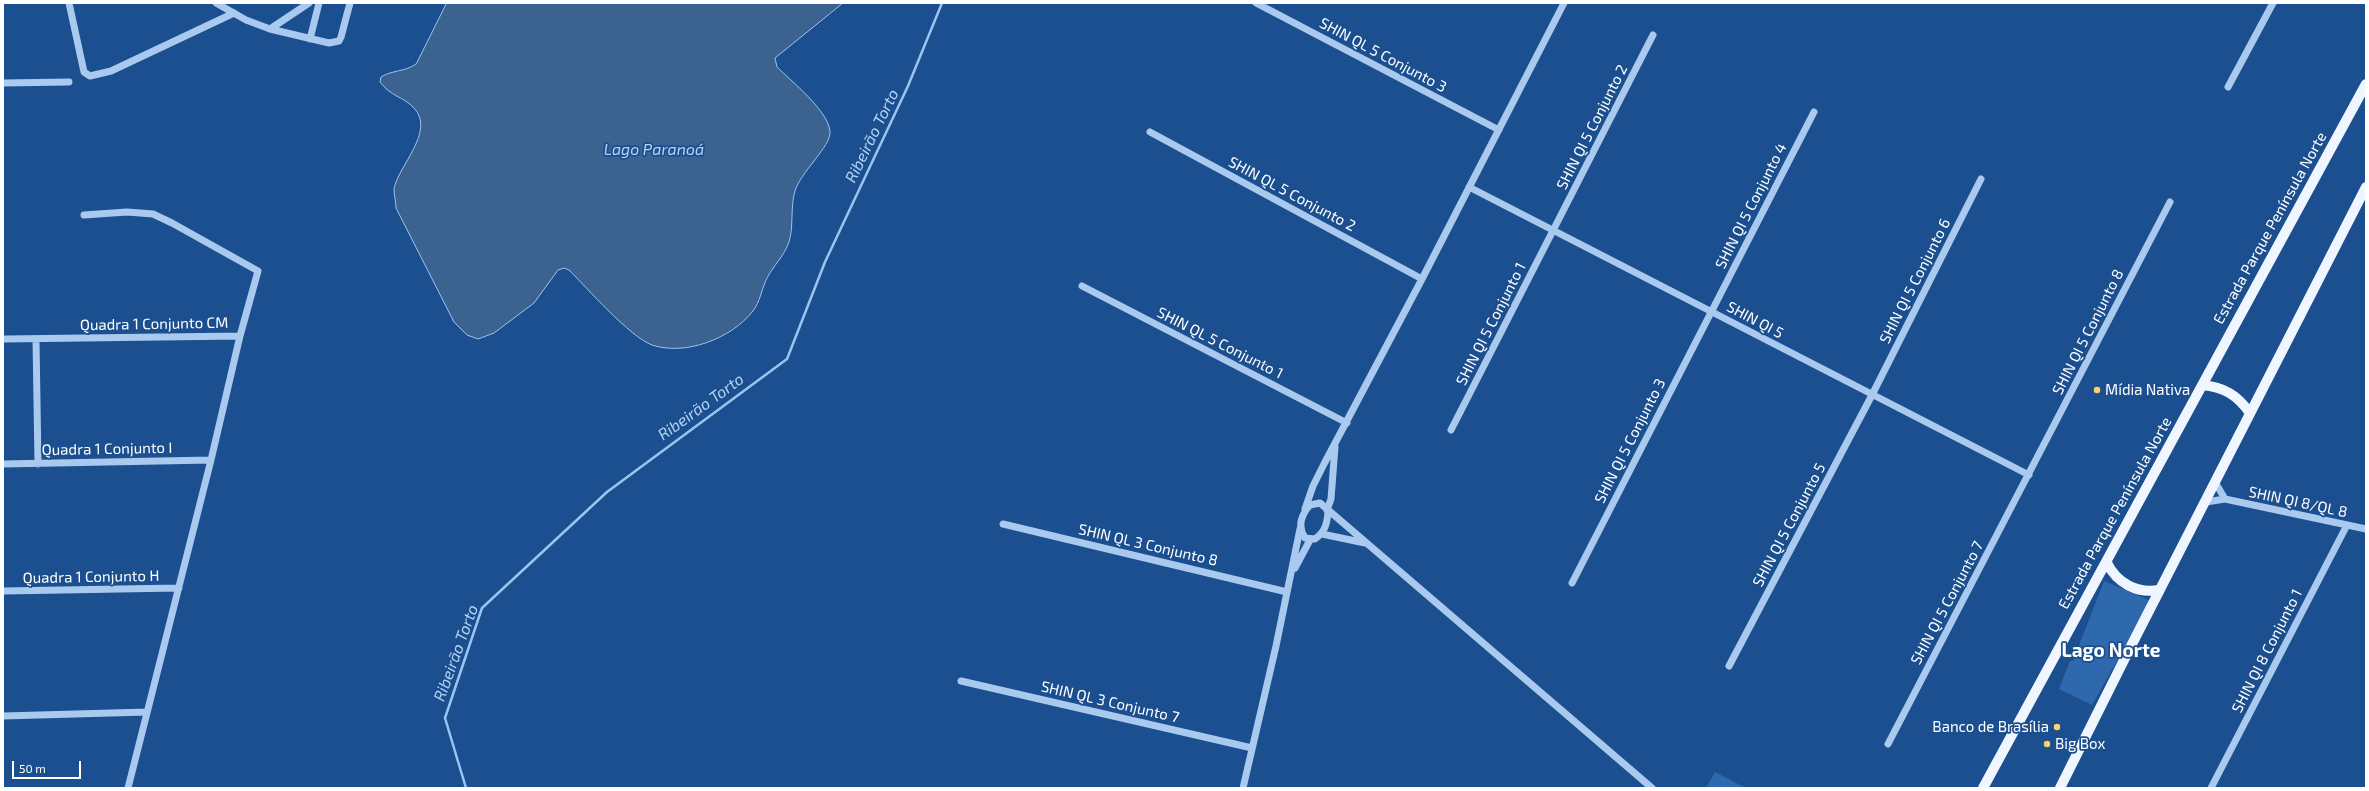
<!DOCTYPE html>
<meta charset="utf-8">
<style>
body{margin:0}
#map{position:relative;width:2369px;height:791px;overflow:hidden;background:#1b4f8f;font-family:"Exo 2",sans-serif}
canvas{display:block}
.frame{position:absolute;inset:0;border:4px solid #fff;pointer-events:none}
.scale{position:absolute;left:12px;top:761px;width:69px;height:18px;box-sizing:border-box;border:2px solid #fff;border-top:0;padding-left:5px;font-size:12px;line-height:14px;white-space:nowrap;color:#fff;-webkit-text-stroke:3px #1b4f8f;paint-order:stroke}
</style>
<div id="map">
<canvas width="2369" height="791"></canvas>
<div class="frame"></div>
<div class="scale">50 m</div>
</div>
<script>
const context = document.querySelector('canvas').getContext('2d');
context.lineJoin = 'round';
function fill(path, color) {
  context.fillStyle = color;
  context.fill(path, 'evenodd');
}
function stroke(path, color, width, dash) {
  context.strokeStyle = color;
  context.lineWidth = width;
  context.lineCap = dash ? 'butt' : 'round';
  context.setLineDash(dash || []);
  context.stroke(path);
}
function label(font, color, halo, rows, align = 'center') {
  context.font = font + ' "Exo 2",sans-serif';
  context.lineWidth = 3.5;
  context.setLineDash([]);
  context.textBaseline = 'middle';
  context.strokeStyle = halo;
  context.fillStyle = color;
  for (const [text, x, y, turn = 0] of rows) {
    context.save();
    context.translate(x, y);
    context.rotate((+turn || 0) * Math.PI / 180);
    context.textAlign = isNaN(turn) ? turn : align;
    if (halo) context.strokeText(text, 0, 0);
    context.fillText(text, 0, 0);
    context.restore();
  }
}
fill(new Path2D(`
 M2104,581L2151,601L2092,705L2059,689L2070,661H2073Z
 M1715,772L1746,788H1706Z`), '#2e69ad');
const water = new Path2D(`
 M447,3H843L775,58L777,67C791,81 829,111 830,132C831,146 800,173 795,191C790,207 794,226 789,242C784,256 774,265 767,278C762,288 760,302 753,311C731,339 685,356 652,345C630,337 587,288 569,270L564,268L558,270L534,303L494,333L478,339L467,335L454,322L396,208C396,202 394,195 394,189C398,166 436,131 414,108C404,97 390,96 380,82L381,77C392,70 405,72 416,64Z`);
fill(water, '#3c6290');
stroke(water, '#9cc4f0', 1);
stroke(new Path2D(`
 M466,788L445,718L482,608L607,492L787,359L825,262L908,86L942,3`), '#9cc4f0', 2.5);
stroke(new Path2D(`
 M69,3L84,72L90,76L111,71L234,13
 M216,3L246,20L270,29L329,43L339,41L341,37L350,3
 M1256,3L1499,130
 M270,29L309,3
 M310,39L319,3
 M3,83L69,82
 M2228,87L2273,3
 M1150,132L1422,279
 M1469,187L2029,475
 M1082,286L1347,423
 M5,339L240,336L258,271L172,223L153,214L127,212L84,215
 M36,339L38,464
 M1451,430L1653,35
 M3,464L211,460
 M2215,482L2225,499
 M2206,502L2225,499L2366,529
 M1305,509L1313,486L1324,464L1422,279L1564,3
 M1327,510L1331,499L1335,447
 M1328,512C1327,524 1325,532 1315,539L1305,538C1297,526 1301,515 1310,505L1320,503L1652,788
 M1003,524L1287,592
 M1322,534L1365,543
 M1295,568L1310,540
 M1572,583L1814,112
 M3,591L179,588
 M1729,666L1872,395L1981,179
 M961,681L1252,748
 M3,716L147,712
 M1888,744L2170,202
 M128,788L211,460L240,336
 M1243,788L1276,646L1300,529
 M2211,788L2347,525`), '#a9c9ee', 7);
stroke(new Path2D(`
 M2202,385C2224,387 2237,395 2250,413
 M2107,563C2117,583 2137,594 2159,590
 M1983,788L2366,84
 M2060,788L2128,652L2366,187`), '#f0f6ff', 10);
for (const [x, y, r, color] of [
 [2097,390,4,"#ffd166"],
 [2057,727,4,"#ffd166"],
 [2047,744,4,"#ffd166"]
]) {
  const dot = new Path2D();
  dot.arc(x, y, r, 0, 2 * Math.PI);
  context.fillStyle = color;
  context.fill(dot);
  stroke(dot, '#1b4f8f', 1.5);
}
label('15px', '#fff', '#1b4f8f', [
 ["SHIN QL 5 Conjunto 3",1383,55,28],
 ["SHIN QI 5 Conjunto 2",1592,127,-63],
 ["SHIN QL 5 Conjunto 2",1292,194,28],
 ["SHIN QI 5 Conjunto 4",1751,206,-63],
 ["Estrada Parque Península Norte",2270,228,-61],
 ["SHIN QI 5 Conjunto 6",1915,281,-63],
 ["SHIN QI 5",1755,320,28],
 ["Quadra 1 Conjunto CM",154,324,-1],
 ["SHIN QI 5 Conjunto 1",1491,324,-63],
 ["SHIN QI 5 Conjunto 8",2088,332,-63],
 ["SHIN QL 5 Conjunto 1",1220,343,27],
 ["SHIN QI 5 Conjunto 3",1630,441,-63],
 ["Quadra 1 Conjunto I",107,449,-1],
 ["SHIN QI 8/QL 8",2298,502,12],
 ["Estrada Parque Península Norte",2115,513,-61],
 ["SHIN QI 5 Conjunto 5",1789,525,-62],
 ["SHIN QL 3 Conjunto 8",1148,545,13],
 ["Quadra 1 Conjunto H",91,577,-1],
 ["SHIN QI 5 Conjunto 7",1947,603,-62],
 ["SHIN QI 8 Conjunto 1",2267,651,-63],
 ["SHIN QL 3 Conjunto 7",1110,702,13]
]);
label('15px', '#fff', '#1b4f8f', [
 ["Mídia Nativa",2105,390],
 ["Banco de Brasília",2049,727,"right"],
 ["Big Box",2055,744]
], 'left');
label('italic 16px', '#b5d3f5', '#1b4f8f', [
 ["Ribeirão Torto",872,136,-64],
 ["Lago Paranoá",654,150],
 ["Ribeirão Torto",701,407,-36],
 ["Ribeirão Torto",456,653,-70]
]);
label('bold 19px', '#fff', '#1b4f8f', [
 ["Lago Norte",2111,651]
]);
</script>
